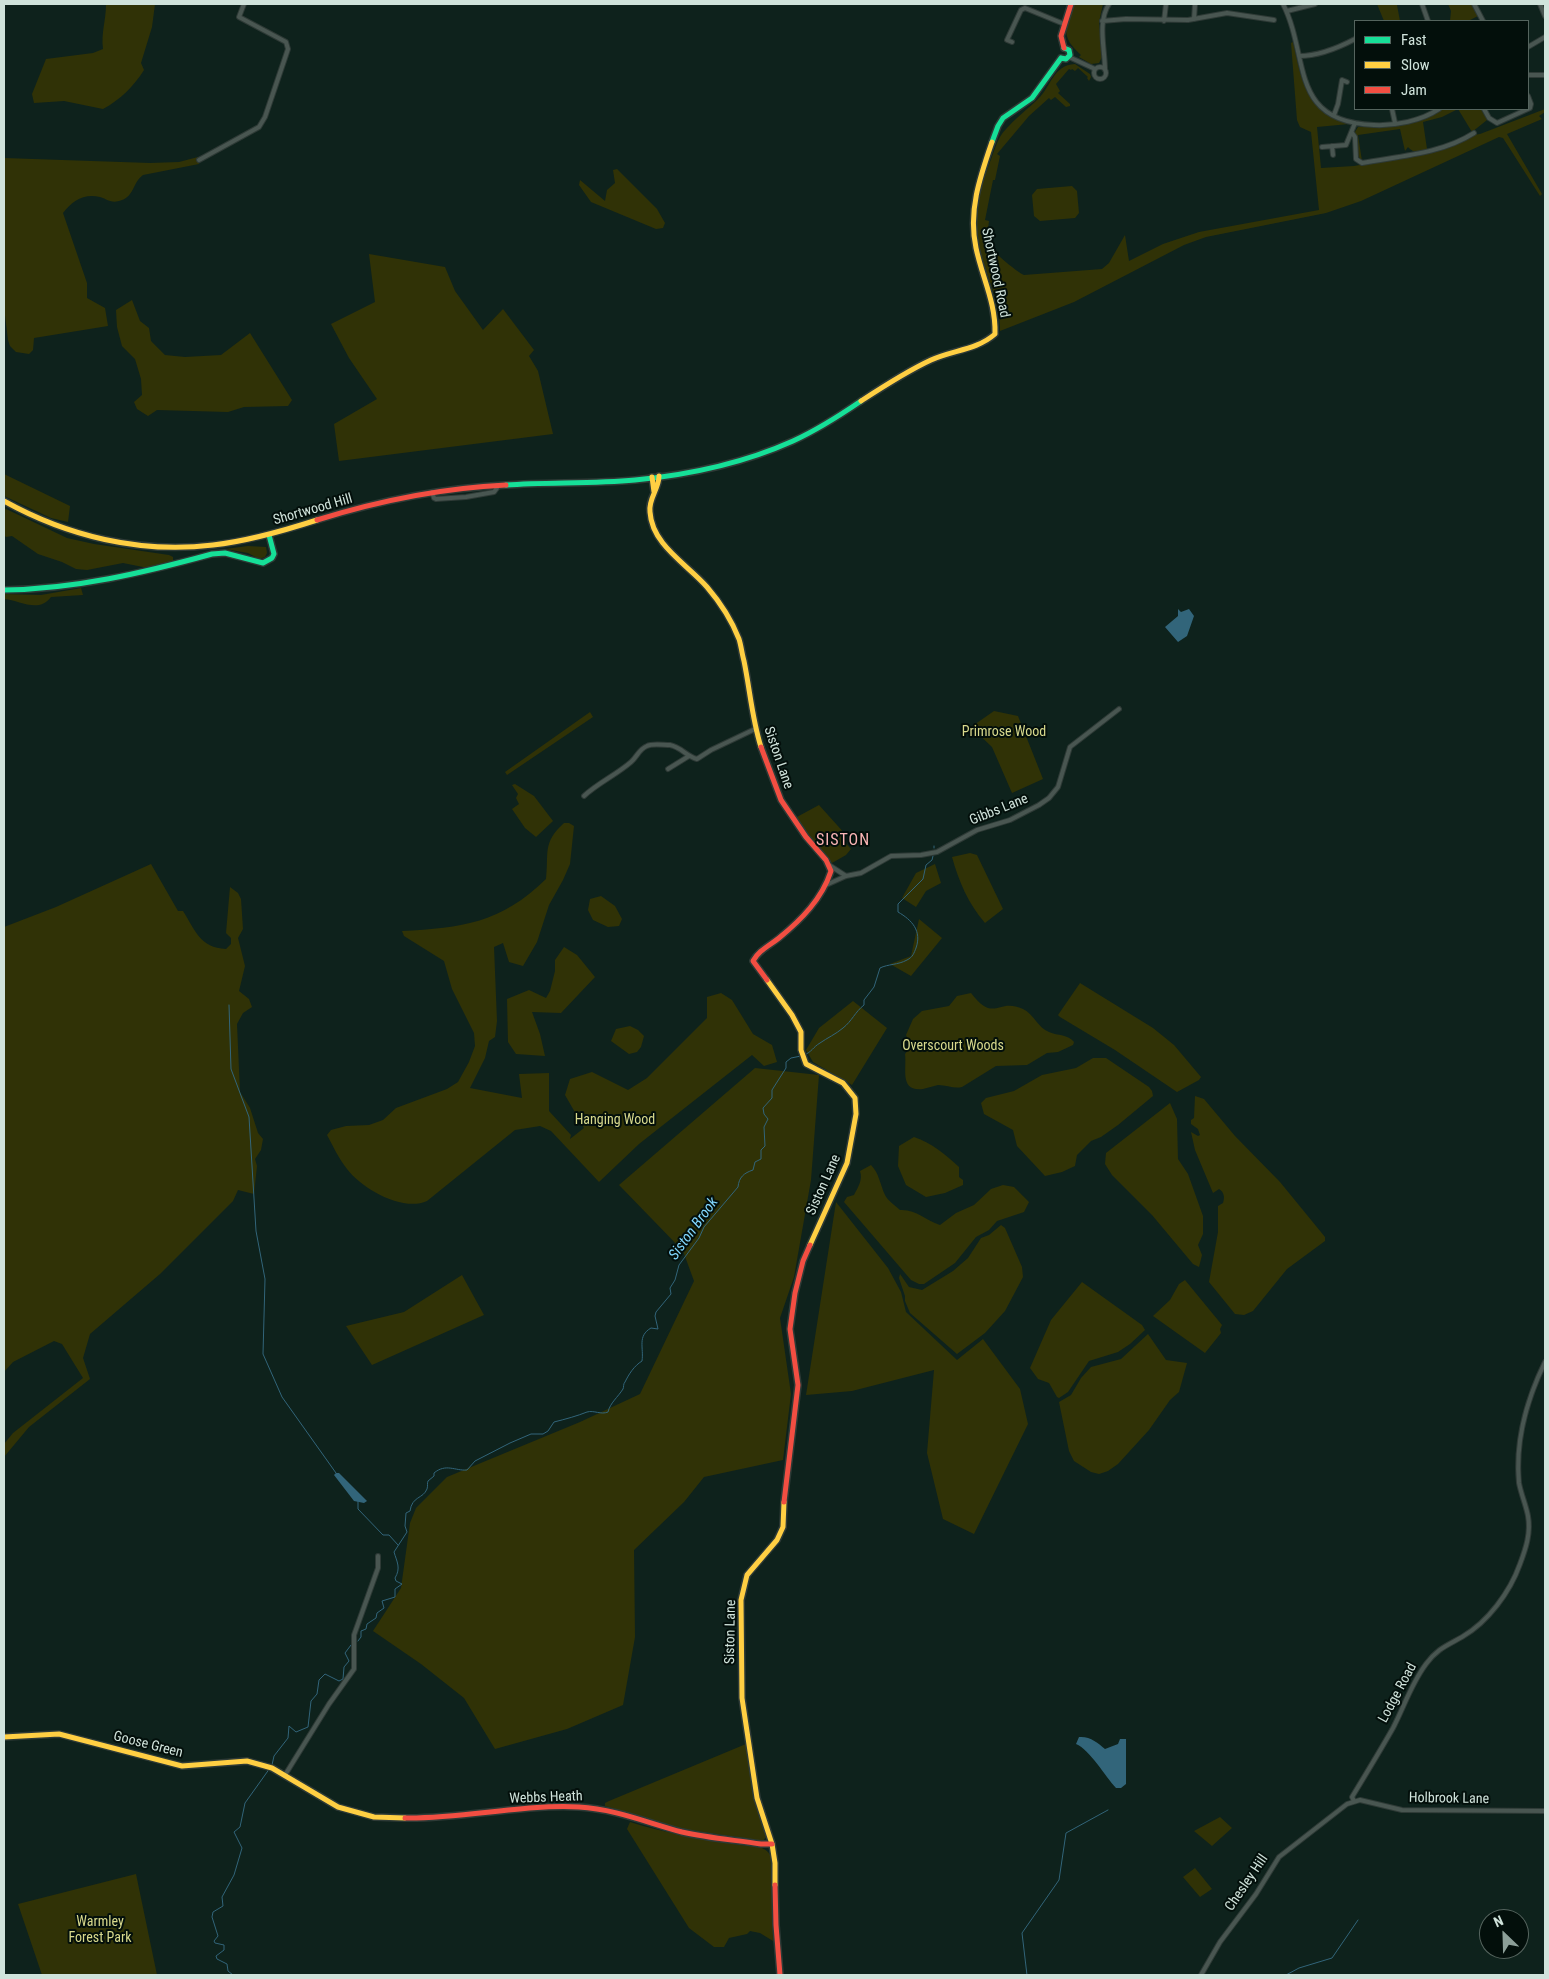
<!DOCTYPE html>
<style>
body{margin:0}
#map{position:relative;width:1549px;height:1979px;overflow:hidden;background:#0e221c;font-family:"Roboto Condensed",sans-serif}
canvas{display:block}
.frame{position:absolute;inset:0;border:5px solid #d0e3db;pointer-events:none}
.legend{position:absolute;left:1354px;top:20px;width:175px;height:90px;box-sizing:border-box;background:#030f0b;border:1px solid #55645e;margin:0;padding:6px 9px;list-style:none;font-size:15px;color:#d0e3db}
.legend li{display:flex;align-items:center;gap:10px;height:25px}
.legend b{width:25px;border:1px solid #55645e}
.north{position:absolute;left:1479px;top:1909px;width:50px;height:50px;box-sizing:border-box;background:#030f0b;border:1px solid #55645e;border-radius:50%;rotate:336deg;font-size:14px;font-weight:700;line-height:20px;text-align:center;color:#d0e3db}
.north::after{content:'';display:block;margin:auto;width:18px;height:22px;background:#8c9f98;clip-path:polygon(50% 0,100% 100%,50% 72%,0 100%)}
</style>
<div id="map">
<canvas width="1549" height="1979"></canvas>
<div class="frame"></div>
<ul class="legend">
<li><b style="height:6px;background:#16e098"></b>Fast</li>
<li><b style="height:6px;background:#ffcf43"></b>Slow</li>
<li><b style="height:6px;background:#f24e42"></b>Jam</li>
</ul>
<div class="north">N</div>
</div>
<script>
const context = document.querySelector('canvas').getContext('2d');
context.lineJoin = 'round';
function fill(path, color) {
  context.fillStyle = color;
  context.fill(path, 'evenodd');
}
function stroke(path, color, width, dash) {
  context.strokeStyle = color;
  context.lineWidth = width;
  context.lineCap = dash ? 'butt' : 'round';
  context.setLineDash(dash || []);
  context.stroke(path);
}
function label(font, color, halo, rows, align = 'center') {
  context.font = font + ' "Roboto Condensed",sans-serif';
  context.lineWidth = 4;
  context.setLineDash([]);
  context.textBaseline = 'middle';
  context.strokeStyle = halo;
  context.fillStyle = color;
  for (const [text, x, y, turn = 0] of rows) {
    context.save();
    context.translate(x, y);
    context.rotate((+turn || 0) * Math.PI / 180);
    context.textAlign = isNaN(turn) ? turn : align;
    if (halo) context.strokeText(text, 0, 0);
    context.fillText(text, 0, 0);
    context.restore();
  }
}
fill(new Path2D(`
 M106,4H155L152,27L141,63L144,70C134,86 120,100 103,109L64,101L34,103L32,94L46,59L93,53L103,49C101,32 106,21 106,4Z
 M1074,4H1103L1099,22L1102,57L1099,63L1091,64L1079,57L1081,55C1060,36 1065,28 1074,4Z
 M1377,4H1398L1397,5L1400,21H1384Z
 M1448,4H1471L1478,16L1468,21H1450L1451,11Z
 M1293,42C1301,79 1307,114 1349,124L1317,127L1321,168L1354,166L1428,153L1451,147L1473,135L1480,134L1545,109V112L1539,116L1542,119L1507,134L1542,194L1540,196L1503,138L1499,137L1361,201L1326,213L1206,237L1184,245L1074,302L1000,331C1001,304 987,277 979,250C970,219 979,191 990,162C993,154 996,144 1000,137C1007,125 1028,109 1038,99C1051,87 1053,65 1075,64L1090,74L1091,77L1089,81L1087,78L1088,77L1078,68L1075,71L1072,69L1071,70L1069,69L1056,84L1060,91L1058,93L1070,104V106L1066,107L1055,97L1051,100L1049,98L1029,116L997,154L1000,156L995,180H993L985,220L989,221C988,229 987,238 990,246C994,253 1017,272 1024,275L1102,269L1109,263L1125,235L1129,261L1163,244L1199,232L1319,210L1311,132L1300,127L1297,120L1291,43Z
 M1443,109H1481L1487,120L1472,132L1458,109L1442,117L1423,122L1427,149C1421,154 1413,153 1408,147L1405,151L1400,129L1358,135L1362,161L1358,156L1355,132L1358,127C1388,127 1419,127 1443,109Z
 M198,157L199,164L143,175C133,182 134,196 122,200C112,204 109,200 100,197C84,193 72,201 63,213L87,283V298L105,308L108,326L34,338L33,350L29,354L16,352L10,346L8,340L4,307V158L150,163L179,162Z
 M617,169L657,209L665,223L663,228L656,229L591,202L579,185L580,180L605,201L607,190L615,183L613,170Z
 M1072,186L1077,191L1079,213L1075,218L1040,221L1034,216L1032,195L1037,189Z
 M369,254L445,267L455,291L483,330L503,309L534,350L529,356L538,371L553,434L339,461L334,424L377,399L349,358L331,324L375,302Z
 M132,300L140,321L149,328L151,341L165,355L185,357L221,355L250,333L292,400L288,406L244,407L228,412L157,410L148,416L137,409L134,402L142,395L141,379L135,359L122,346L117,327L116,310Z
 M4,474L70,506L68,522L51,518L4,496Z
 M4,508L67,538L94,544L169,555L173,557V561L148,568L123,563L87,570L76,569L62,562L38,554L12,536L6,537L4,535Z
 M248,546L266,547L267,553L265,557L259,559L248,553L225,549Z
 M81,588L83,595L51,597C38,614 20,600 4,599V594L41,595Z
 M994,711L1018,716L1043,779L1012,793L992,747L971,727Z
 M590,712L593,717L507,775L505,772Z
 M515,784L534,796L553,821L536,837L525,828L512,809L519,804L516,798L518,794L512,785Z
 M819,805L846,835L843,840L851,849L846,855L832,863L813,842L795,818Z
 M564,823H569L574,826L570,864L563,880L549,905L537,942L523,966L509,962L503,943L494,947L497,1021L495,1037L489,1041L485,1058L470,1088L522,1098L519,1074L549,1073V1111L571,1135L570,1139L584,1128L565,1095L570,1079L592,1072L628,1090L647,1078L707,1018V997L721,993L732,1000L753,1034L772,1045L777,1062L764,1066L752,1055L639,1144L599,1182L551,1131L540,1126L515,1130L427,1201C403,1212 362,1189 347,1169C339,1159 333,1146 327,1135L331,1130L346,1126L369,1125L383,1120L396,1108L447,1089L458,1082L469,1062L475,1046L474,1033L452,989L444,961L404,936L402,931C462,928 501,923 546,879C549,853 542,843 564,823Z
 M970,853L977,855L1003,909L985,923C968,903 959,882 952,857Z
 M151,864L178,911H183C195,930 200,948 226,949L231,944V938L226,933L230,887L238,893L241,899L243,929L238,938L245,966L239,991L249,999L252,1007L243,1013L237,1024L240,1092L250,1108L258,1133L263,1139L261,1150L255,1159L257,1166L254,1194L238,1190L233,1201L160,1274L90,1334L83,1358L90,1379L29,1427L4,1457V1444L13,1433L83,1378L62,1344L54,1341L13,1362L4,1372V927L56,907Z
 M935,864L941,883L926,891L916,907L902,898L916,873Z
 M601,896L615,906L622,919L619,926L608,927L593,920L588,910L590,899Z
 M919,919L942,938L911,976L890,964L911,956Z
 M564,947L577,955L595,977L561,1013L532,1012L540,1034L545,1056L516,1054L508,1042L507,999L529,990L546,998L550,991L555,971V960Z
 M1080,983L1153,1028L1174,1045L1201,1077L1199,1080L1177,1092L1115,1050L1060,1017L1058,1015Z
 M971,993C995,1024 997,997 1023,1009C1034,1014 1038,1028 1049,1032C1058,1036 1068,1034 1074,1042L1073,1045L1058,1052L1047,1053L1027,1065L996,1066L962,1087C954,1089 947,1085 938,1085C933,1086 928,1088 923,1089C899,1092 907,1069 905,1054L911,1046L906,1035L913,1019L922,1011L949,1006L957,996Z
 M853,1001L887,1028L852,1085L813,1062L806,1050L819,1028Z
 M630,1026L638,1030L644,1036L641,1047L637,1052L629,1054L611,1041L616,1029Z
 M1093,1058H1106L1149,1087L1152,1091L1153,1096L1118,1125L1101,1137L1091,1141L1077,1155L1075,1166L1062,1172L1045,1176L1017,1146L1013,1130L984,1114L981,1103L986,1098L1014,1091L1042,1075L1076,1068Z
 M755,1068L819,1075L811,1180L794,1277L780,1318L791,1394L783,1460L704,1477L684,1502L634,1550L635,1637L623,1705L567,1729L495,1749L464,1698L421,1664L373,1631L401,1588L410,1523L416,1508L447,1477L580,1422L640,1394L694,1281L683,1251L619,1185Z
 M1195,1096L1204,1099L1235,1136L1280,1182L1325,1237V1241L1287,1269L1253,1311L1244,1315L1235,1314L1209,1282L1218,1232V1206L1223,1203C1225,1197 1224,1192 1219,1189L1213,1193L1195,1150L1191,1132L1198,1136L1200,1135L1198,1129L1191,1124V1120L1194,1118Z
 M1170,1103L1177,1119L1178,1159L1188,1174L1203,1216V1234L1198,1245L1202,1255L1199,1267L1193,1264L1152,1215L1112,1175L1105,1164L1106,1153Z
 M914,1137C932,1143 945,1154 959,1167V1177L963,1180V1185L945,1193L926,1197L906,1185L898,1166L899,1146Z
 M871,1165C879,1173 880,1184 885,1195C888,1201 895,1205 900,1210C916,1209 925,1220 940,1225L956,1213L974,1205L991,1189L1003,1185L1014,1187L1029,1202L1024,1212L997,1221L989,1230L976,1237L955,1263L924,1284H919L911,1280L844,1202L847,1197L854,1195C858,1187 863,1180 860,1171Z
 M836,1202L888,1268L901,1292L906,1312L957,1360L983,1339L1020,1389L1028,1424L974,1534L943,1519L927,1453L934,1370L852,1391L806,1395Z
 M1001,1225L1005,1228L1022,1267L1023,1277L1005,1311L985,1333L957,1354L910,1313L905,1301V1296L899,1278L900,1274L909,1287L922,1290L953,1271L968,1258L981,1238L989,1235Z
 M462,1275L484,1315L372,1365L346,1326L404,1312Z
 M1185,1280L1222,1325L1220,1329L1221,1333L1205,1353L1153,1316L1170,1300L1179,1284Z
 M1082,1282L1142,1325L1145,1330L1130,1344L1118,1352L1089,1361L1068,1392L1059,1398L1057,1397L1049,1383L1038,1379L1030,1368L1051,1320Z
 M1148,1334L1166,1360L1187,1363L1179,1392L1170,1400L1149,1430L1118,1464L1108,1471L1099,1474L1091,1472L1074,1461L1069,1451L1059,1402L1071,1395L1081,1378L1091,1367L1121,1359Z
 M746,1744L753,1794L765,1831L766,1837L763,1841L677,1828L605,1806V1803L609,1801Z
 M1220,1817L1232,1828L1212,1846L1194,1831Z
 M630,1822C665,1833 703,1839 740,1845C746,1846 753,1845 759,1847C766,1849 770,1853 772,1859L773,1941L760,1933L750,1931L747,1934L729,1938L724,1947H714L689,1928L627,1829Z
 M1195,1868L1212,1889L1200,1897L1183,1877Z
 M136,1874L157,1975H42L18,1904Z`), '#303206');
fill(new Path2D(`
 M1178,609L1181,612L1189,609L1194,616L1187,636L1178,642L1165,627L1178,616Z
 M336,1473H339L367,1501L364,1503L354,1501L334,1475Z
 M1079,1737C1090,1736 1098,1743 1105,1749L1118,1744L1120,1739H1126V1784L1121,1788H1116C1105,1776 1090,1750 1076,1744Z`), '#32657a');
stroke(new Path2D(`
 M934,848V846
 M229,1005L231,1069L249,1117L256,1231L265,1279L263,1354L282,1397L336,1473
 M804,1055C812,1052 813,1047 820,1043C827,1038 836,1034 843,1028C852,1021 855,1012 864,1005V1000L874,987L880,968C888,964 898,965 907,960C913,957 914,953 916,948C922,931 912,920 898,912V904L923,879L926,865L932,860L933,856
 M358,1501V1509L383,1535H389L398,1545
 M358,1641L361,1637V1631L366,1629L367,1624L376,1618L377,1613L384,1608L382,1601L395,1597V1589L402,1584L396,1581L395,1578C401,1568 397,1562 394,1552L407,1532L405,1526L406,1513L410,1511C412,1496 423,1499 427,1489C428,1486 427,1483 428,1481L434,1476V1473C446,1463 455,1471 467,1470L475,1461L510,1443L531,1434H543L548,1431L554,1422C566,1419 577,1416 587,1412C594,1410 601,1415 608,1412C610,1403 618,1397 623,1389C624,1387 623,1384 625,1382C629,1374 634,1366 642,1361C644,1348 637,1336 651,1328L658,1329L655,1316L656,1312L671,1294L670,1288L675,1280L679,1265L699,1238L704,1227L738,1187C739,1177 744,1173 753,1170L755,1162L761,1159V1150L765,1146L764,1127L768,1119L764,1114L763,1108L772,1098V1090L786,1068V1062L791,1058L801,1056
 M272,1765L274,1756L288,1738L289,1726L296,1732L308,1727L311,1701L317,1694L319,1680L325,1674L339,1681L343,1679L344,1667L349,1661L345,1653L351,1645
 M233,1975L228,1971L227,1964L217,1959L216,1956L224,1950V1945L215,1943L214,1941L218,1936L212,1917L213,1912L223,1906L222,1897L234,1875L242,1848L234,1832L240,1827L245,1803L270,1768
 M1027,1975L1022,1933L1059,1880L1066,1833L1108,1810
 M1286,1975L1299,1968L1332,1958L1358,1920`), '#32657a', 1);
const street = new Path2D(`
 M1283,4C1310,57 1288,122 1374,125C1395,126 1421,121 1439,109
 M1422,4L1428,21
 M1474,4L1483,21
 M1540,4L1545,16
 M1287,11L1315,4
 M1194,19L1195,4
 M1102,21L1126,19L1188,20L1227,13L1274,20
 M1164,21L1166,4
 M1012,42L1007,40L1021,10L1025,8L1064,24
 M1528,47L1545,37
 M1299,56C1318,56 1338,48 1355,39
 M1069,57L1095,69
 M1094 73a6 6 0 1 1 12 0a6 6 0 1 1-12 0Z
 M1105,70C1105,49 1097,22 1109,4
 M1528,75H1545
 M1392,109L1395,123
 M1484,109L1489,118L1497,123L1530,108L1531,104L1528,96
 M1334,115L1338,104L1342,80L1347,82
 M1352,133L1355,137L1356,159L1362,163C1400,156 1441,154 1474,133
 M1332,146L1333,155
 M1322,147L1346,145L1355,123
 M199,160L259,127L265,117L286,55L288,49L286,42L239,17L244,4
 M432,492L434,498L436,499L466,497L494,492L497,488V485
 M668,769L689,756
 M584,796C598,783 616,775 631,762C637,757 639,749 647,746C652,743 663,745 670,745C681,747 686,756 697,759L711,750L755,729
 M829,865L846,876
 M826,885L846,876L861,873L891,856L921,855L937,852L977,830L1010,820L1039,805L1049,798L1058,787L1070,747L1119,709
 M285,1775L329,1704L354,1669V1635L378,1568V1556
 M1354,1801L1352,1797C1366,1774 1380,1751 1393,1728C1404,1707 1411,1684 1426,1664C1437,1649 1446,1646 1462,1637C1488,1622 1510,1592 1520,1564C1526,1548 1531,1533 1528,1516C1526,1505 1521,1494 1519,1483C1515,1441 1527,1399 1545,1362
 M1201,1975L1220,1942L1256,1894L1279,1857L1347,1804L1360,1800L1402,1810L1545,1811`);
const fast = new Path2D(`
 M1061,58L1066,59L1070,55L1069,50L1064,48
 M992,142L998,126L1003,118L1032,98L1061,58
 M506,485C549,482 592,484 635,480C688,475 744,463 793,441C817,430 839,416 861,401
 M4,590C75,589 143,573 212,554L225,553L263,563L272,558L274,554L269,535`);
const slow = new Path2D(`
 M861,401C884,386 907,371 931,360C953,350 977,350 995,334C996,303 982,277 976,248C968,211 980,177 992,142
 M659,476C659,489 648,499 650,512C652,545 687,564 707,587C719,601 732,621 739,639C741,645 742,654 744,661C750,690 752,719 761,747
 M652,477L654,492
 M4,501C67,536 140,554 213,545C249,541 283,531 317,520
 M767,980L792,1015L801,1032V1050L806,1064L843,1083L855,1098L856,1114L847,1163L810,1245
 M4,1737L59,1734L182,1766L247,1761L272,1768L338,1807L374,1817L405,1818
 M775,1885V1863L772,1844L757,1798L742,1698L741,1600L747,1575L777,1540L783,1527L784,1502`);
const jam = new Path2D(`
 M1064,48L1061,36L1071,4
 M317,520C378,501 442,488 506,485
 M761,747L781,800L806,837L826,860L831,871C822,899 801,920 779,938C769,946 759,950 753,961L767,980
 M784,1502L798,1385L790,1329L795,1293L803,1261L810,1245
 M405,1818C464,1819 521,1804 579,1807C615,1809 648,1823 682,1832C708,1838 735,1840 761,1844H772
 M775,1885L776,1925L780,1975`);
stroke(street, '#2e3a36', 6);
stroke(fast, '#2e3a36', 8);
stroke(slow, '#2e3a36', 8);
stroke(jam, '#2e3a36', 8);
stroke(street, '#495651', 4);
stroke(fast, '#16e098', 5);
stroke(slow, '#ffcf43', 5);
stroke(jam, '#f24e42', 5);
label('14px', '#d0e3db', '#030f0b', [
 ["Shortwood Road",995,273,78],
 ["Shortwood Hill",313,510,-16],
 ["Siston Lane",778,758,71],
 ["Gibbs Lane",999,810,-22],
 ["Siston Lane",824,1185,-66],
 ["Siston Lane",731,1632,-89],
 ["Lodge Road",1398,1693,-62],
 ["Goose Green",148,1745,14],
 ["Webbs Heath",546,1798,-2],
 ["Holbrook Lane",1449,1799,1],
 ["Chesley Hill",1247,1883,-56]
]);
label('14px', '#d9da8d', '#030f0b', [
 ["Primrose Wood",1004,732],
 ["Overscourt Woods",953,1046],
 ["Hanging Wood",615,1120],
 ["Warmley",100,1922],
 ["Forest Park",100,1938]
]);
label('italic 15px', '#82d7fe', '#030f0b', [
 ["Siston Brook",694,1229,-54]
]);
context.letterSpacing = '1px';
label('16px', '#fab5b5', '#030f0b', [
 ["SISTON",843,841]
]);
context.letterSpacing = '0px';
</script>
